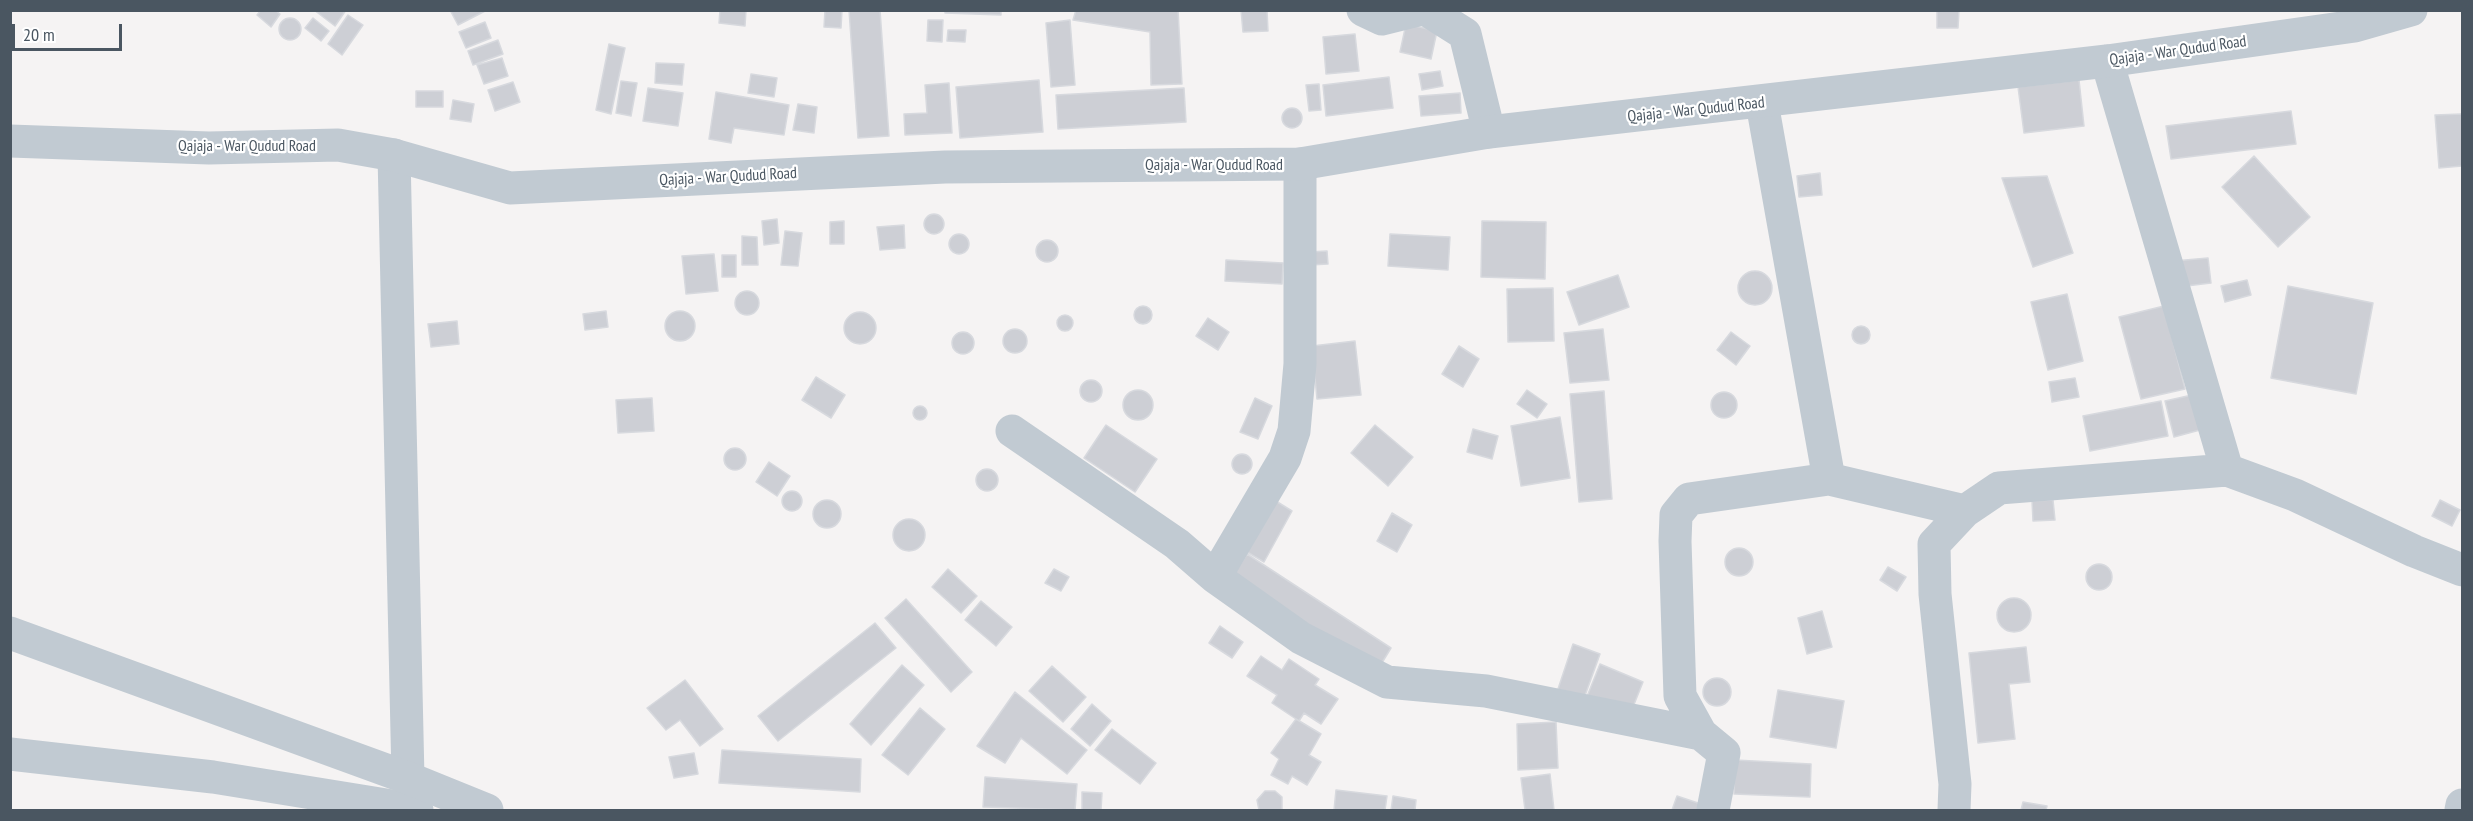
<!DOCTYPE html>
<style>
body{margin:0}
#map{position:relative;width:2473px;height:821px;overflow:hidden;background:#f5f3f3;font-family:"PT Sans Narrow",sans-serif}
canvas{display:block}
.frame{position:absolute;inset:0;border:12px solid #4a5661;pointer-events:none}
.scale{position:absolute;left:12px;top:24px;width:110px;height:27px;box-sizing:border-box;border:3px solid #4a5661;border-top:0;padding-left:8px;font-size:18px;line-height:21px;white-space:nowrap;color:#4a5661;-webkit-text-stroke:4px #fff;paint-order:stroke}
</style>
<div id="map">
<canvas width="2473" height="821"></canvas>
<div class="frame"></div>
<div class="scale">20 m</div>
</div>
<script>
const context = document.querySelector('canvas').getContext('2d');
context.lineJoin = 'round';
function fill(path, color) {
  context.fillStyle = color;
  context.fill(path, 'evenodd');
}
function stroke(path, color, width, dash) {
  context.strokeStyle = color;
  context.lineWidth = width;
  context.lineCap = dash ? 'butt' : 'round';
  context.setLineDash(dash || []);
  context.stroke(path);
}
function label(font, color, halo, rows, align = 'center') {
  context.font = font + ' "PT Sans Narrow",sans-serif';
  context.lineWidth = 4.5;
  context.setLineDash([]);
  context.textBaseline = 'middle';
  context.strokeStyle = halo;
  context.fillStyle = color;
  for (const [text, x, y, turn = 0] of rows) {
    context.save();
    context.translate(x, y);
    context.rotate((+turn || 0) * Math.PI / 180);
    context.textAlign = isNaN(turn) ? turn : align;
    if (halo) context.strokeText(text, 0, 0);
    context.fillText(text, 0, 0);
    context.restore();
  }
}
const building = new Path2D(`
 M261,10H275L280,14L271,27L257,15Z
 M314,10H346L335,26Z
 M450,10H487L458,25Z
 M720,10H746L745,26L719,23Z
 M825,10H842L841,28L824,27Z
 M849,10H880L889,136L858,138Z
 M945,10H1001V15L945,13Z
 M1076,10H1178L1182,84L1151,85L1150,32L1073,20Z
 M1241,10H1267L1268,31L1243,32Z
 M1937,10H1959L1958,28H1937Z
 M348,15L363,25L342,55L328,44Z
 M313,18L329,31L321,41L305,28Z
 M279 29a11 11 0 1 1 22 0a11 11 0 1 1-22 0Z
 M928,20H943L942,42L927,41Z
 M1070,20L1075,85L1051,87L1046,23Z
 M485,22L491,38L466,48L459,32Z
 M1406,24L1437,31L1431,59L1400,52Z
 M948,30H966L965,42L947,41Z
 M1355,34L1359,71L1326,74L1323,37Z
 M498,40L503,54L473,65L468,51Z
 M609,44L625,48L611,114L596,110Z
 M502,58L508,76L484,84L477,65Z
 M656,63L684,64L682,85L655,83Z
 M1440,71L1443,86L1422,90L1419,74Z
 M751,74L777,78L774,97L748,93Z
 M1389,77L1393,108L1326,116L1323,85Z
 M1039,80L1043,132L960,138L956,87Z
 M2079,80L2084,126L2024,133L2018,87Z
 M621,81L637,83L631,116L616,113Z
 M513,82L520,102L495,111L488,90Z
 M949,83L952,133L905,135L904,114L927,113L925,85Z
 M1319,84L1321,110L1309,111L1306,85Z
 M648,88L683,93L678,126L643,121Z
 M1184,88L1186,122L1058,129L1056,95Z
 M416,91H443V107H416Z
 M716,92L789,105L784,135L734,128L731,143L709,139Z
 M1460,93L1461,113L1421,116L1419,96Z
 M453,100L474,104L471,122L450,119Z
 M798,104L817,107L814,133L793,130Z
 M1282 118a10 10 0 1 1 20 0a10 10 0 1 1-20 0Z
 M2291,111L2296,144L2171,159L2166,126Z
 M2462,114V166L2439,168L2435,115Z
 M2254,156L2310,217L2278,247L2222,187Z
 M1820,173L1822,195L1799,197L1797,176Z
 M2047,176L2073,253L2033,267L2002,178Z
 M924 224a10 10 0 1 1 20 0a10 10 0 1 1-20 0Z
 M777,219L779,243L764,245L762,221Z
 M844,221V244H830V222Z
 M1482,221L1546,222L1545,279L1481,277Z
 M904,225L905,248L880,250L877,227Z
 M785,231L802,233L798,266L781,265Z
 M1390,234L1450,237L1448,270L1388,266Z
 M949 244a10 10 0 1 1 20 0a10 10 0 1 1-20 0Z
 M742,236L757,237L758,265H742Z
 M1036 251a11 11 0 1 1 22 0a11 11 0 1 1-22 0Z
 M1327,251L1328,264L1310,265L1309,252Z
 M714,254L718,291L686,294L682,256Z
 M722,255H736V277H722Z
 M2208,258L2211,283L2178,287L2174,261Z
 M1226,260L1283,263L1282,284L1225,281Z
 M1738 288a17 17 0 1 1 34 0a17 17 0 1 1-34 0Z
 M1618,275L1629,307L1579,325L1567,292Z
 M2247,280L2251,295L2225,302L2221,286Z
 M2288,286L2373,303L2356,394L2271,378Z
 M1553,288L1554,341L1508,342L1507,289Z
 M735 303a12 12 0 1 1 24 0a12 12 0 1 1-24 0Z
 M2067,294L2083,361L2048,370L2031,302Z
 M1134 315a9 9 0 1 1 18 0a9 9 0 1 1-18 0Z
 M2164,306L2185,389L2141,399L2119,317Z
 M606,311L608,327L585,330L583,314Z
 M665 326a15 15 0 1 1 30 0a15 15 0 1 1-30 0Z
 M844 328a16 16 0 1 1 32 0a16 16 0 1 1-32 0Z
 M1057 323a8 8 0 1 1 16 0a8 8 0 1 1-16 0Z
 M1208,318L1229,332L1218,350L1196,336Z
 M457,321L459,344L431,347L428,324Z
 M1852 335a9 9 0 1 1 18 0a9 9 0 1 1-18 0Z
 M1003 341a12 12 0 1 1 24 0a12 12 0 1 1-24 0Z
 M1603,329L1609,380L1570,383L1564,333Z
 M952 343a11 11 0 1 1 22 0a11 11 0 1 1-22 0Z
 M1731,332L1750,346L1736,365L1717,350Z
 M1355,341L1361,395L1317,399L1312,346Z
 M1459,346L1479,359L1463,387L1442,374Z
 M816,377L845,395L831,418L802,400Z
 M2075,378L2079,397L2052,402L2049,382Z
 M1080 391a11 11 0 1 1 22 0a11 11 0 1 1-22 0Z
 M1123 405a15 15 0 1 1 30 0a15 15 0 1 1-30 0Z
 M1527,390L1547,404L1537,418L1517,404Z
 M1604,391L1612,499L1579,502L1570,394Z
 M1711 405a13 13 0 1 1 26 0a13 13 0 1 1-26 0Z
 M2192,395L2200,430L2174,437L2165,401Z
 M652,398L654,431L618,433L616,400Z
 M1255,398L1272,406L1258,439L1240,432Z
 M2161,401L2168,436L2090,451L2083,416Z
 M913 413a7 7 0 1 1 14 0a7 7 0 1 1-14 0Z
 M1560,417L1570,478L1521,486L1511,426Z
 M1106,425L1157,459L1135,492L1084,458Z
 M1375,425L1413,457L1388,486L1351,453Z
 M1473,429L1498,436L1492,459L1467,452Z
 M724 459a11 11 0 1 1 22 0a11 11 0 1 1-22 0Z
 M1232 464a10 10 0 1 1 20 0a10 10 0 1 1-20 0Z
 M769,462L790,476L777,496L756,482Z
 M976 480a11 11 0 1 1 22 0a11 11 0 1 1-22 0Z
 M782 501a10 10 0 1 1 20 0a10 10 0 1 1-20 0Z
 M1271,498L1292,511L1264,562L1242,549Z
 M2053,500L2055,520L2033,521L2032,501Z
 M2440,500L2460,510L2452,526L2432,516Z
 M813 514a14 14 0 1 1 28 0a14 14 0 1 1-28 0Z
 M1392,513L1412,525L1397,552L1377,541Z
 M893 535a16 16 0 1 1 32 0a16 16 0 1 1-32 0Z
 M1725 562a14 14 0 1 1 28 0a14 14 0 1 1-28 0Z
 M1247,554L1391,648L1377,671L1232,577Z
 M2086 577a13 13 0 1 1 26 0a13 13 0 1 1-26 0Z
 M1888,567L1906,577L1897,591L1880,580Z
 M948,569L977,596L961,613L932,587Z
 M1054,569L1069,577L1061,591L1045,583Z
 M1997 615a17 17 0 1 1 34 0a17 17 0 1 1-34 0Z
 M906,599L972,672L951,692L885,618Z
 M981,601L1012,627L996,646L965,620Z
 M1822,611L1832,647L1807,654L1798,618Z
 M875,623L896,648L778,741L758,716Z
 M1220,626L1243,642L1232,658L1209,643Z
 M1573,644L1600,654L1582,704L1556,695Z
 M2026,647L2030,682L2009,684L2015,739L1978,743L1969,653Z
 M1261,656L1282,670L1289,659L1319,679L1315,685L1338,699L1321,724L1304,713L1299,721L1272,703L1277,695L1247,676Z
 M1600,664L1643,682L1629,717L1586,699Z
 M902,665L924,685L871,745L850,724Z
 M1052,666L1086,697L1063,722L1029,691Z
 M1703 692a14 14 0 1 1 28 0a14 14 0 1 1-28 0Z
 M685,680L723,729L700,746L680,720L666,730L647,708Z
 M1778,690L1844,701L1836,748L1770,737Z
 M1015,692L1087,750L1067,774L1021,738L1005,763L977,746Z
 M1092,704L1111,721L1090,746L1071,729Z
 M920,708L945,729L908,775L882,755Z
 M1296,719L1321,734L1309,755L1321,762L1307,785L1292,776L1288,784L1271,775L1279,759L1271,753Z
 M1556,722L1558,768L1518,770L1517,724Z
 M1112,729L1156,763L1140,784L1095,750Z
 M722,750L861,759L860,792L719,783Z
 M694,753L698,774L674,778L669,757Z
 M1735,760L1811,764L1810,797L1734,794Z
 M1550,774L1554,810H1525L1521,778Z
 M985,777L1077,784L1075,810L983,807Z
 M1336,790L1387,796L1385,810H1334Z
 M1265,791H1275L1282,797V810H1259L1257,800Z
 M1082,792L1102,793L1101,810H1082Z
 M1393,796L1416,800L1415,810H1391Z
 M1677,796L1704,805L1702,810H1672Z
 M2023,802L2047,806L2046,810H2021Z`);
fill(building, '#cdcfd5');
stroke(building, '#d7d9de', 1.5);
stroke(new Path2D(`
 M1363,10L1382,19L1418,10
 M1427,10L1465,34L1489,132
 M2107,61L2227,470
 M1762,103L1829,479
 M394,155L408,778
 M1012,431L1177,544L1215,577L1301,638L1387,682L1486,691L1701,734L1724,753L1713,810
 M1215,577L1285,458L1294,431L1300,364V164
 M1701,734L1680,696L1675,541L1676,515L1689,499L1829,479L1965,511
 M10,754L213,777L417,810
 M1954,810L1955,784L1935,594L1934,544L1965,511L1999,488L2227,470L2295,495L2414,551L2462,570
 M2461,810L2462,805`), '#c1cad2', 33);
stroke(new Path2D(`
 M10,141L209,148L338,145L394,155L510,188L945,167L1300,164L1489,132L2107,61L2355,26L2411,10
 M10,633L408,778L487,810`), '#c1cad2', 33);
label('16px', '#4a5661', '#fff', [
 ["Qajaja - War Qudud Road",2178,51,-8],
 ["Qajaja - War Qudud Road",1696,110,-6],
 ["Qajaja - War Qudud Road",247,146],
 ["Qajaja - War Qudud Road",1214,165],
 ["Qajaja - War Qudud Road",728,177,-3]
]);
</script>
